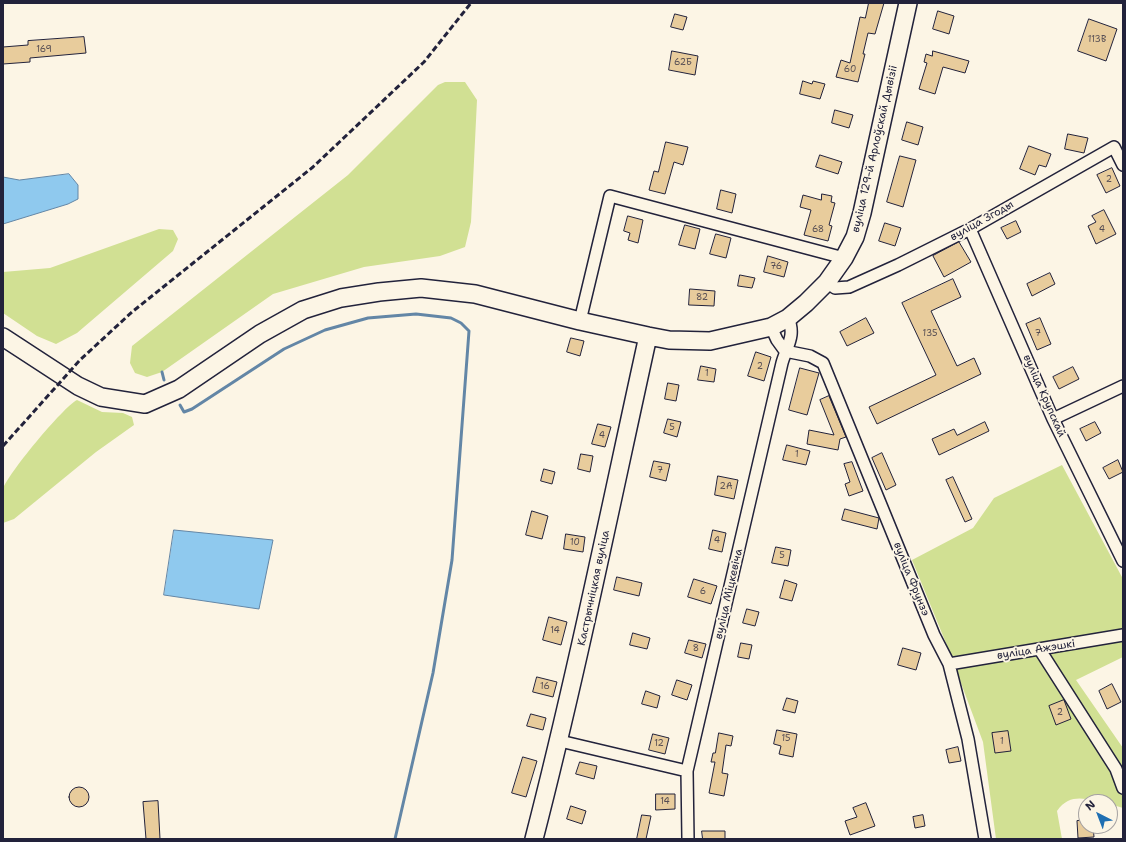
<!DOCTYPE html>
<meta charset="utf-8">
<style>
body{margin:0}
#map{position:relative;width:1126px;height:842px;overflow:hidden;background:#fcf5e5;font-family:"Shantell Sans",sans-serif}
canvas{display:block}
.frame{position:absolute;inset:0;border:4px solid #22223b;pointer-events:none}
.north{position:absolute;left:1078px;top:794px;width:40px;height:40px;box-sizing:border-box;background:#fcf5e5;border:1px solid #a5a1a1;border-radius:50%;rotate:318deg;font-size:11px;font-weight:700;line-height:16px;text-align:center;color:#22223b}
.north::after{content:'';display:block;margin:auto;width:14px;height:18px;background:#1f6fb2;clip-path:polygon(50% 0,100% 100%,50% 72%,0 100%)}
</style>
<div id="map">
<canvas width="1126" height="842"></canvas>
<div class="frame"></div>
<div class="north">N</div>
</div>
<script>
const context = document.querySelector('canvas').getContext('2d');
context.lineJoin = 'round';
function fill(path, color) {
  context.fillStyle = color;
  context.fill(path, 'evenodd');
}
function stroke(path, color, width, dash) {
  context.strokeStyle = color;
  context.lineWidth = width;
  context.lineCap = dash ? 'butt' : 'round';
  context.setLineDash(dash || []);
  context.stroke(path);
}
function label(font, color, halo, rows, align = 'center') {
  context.font = font + ' "Shantell Sans",sans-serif';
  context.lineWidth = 4;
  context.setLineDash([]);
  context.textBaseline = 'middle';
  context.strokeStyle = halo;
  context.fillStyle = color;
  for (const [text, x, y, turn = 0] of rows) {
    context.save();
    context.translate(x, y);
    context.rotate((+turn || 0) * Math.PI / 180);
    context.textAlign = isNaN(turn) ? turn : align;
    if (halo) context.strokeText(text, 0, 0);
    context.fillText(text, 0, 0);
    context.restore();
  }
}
fill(new Path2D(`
 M445,82H465L477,100L471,222L465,247L440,256L364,267L273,294L162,372L147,377L135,373L130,363L132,346L348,175L438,85Z
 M159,229L173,230L178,239L173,251L77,333L56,344L37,336L3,313V272L50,268Z
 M77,400L102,412L123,413L132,417L134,425L96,452L14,519L3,523C3,513 1,499 3,489C7,475 63,407 77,400Z
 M1062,465L1123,579V657L1076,680L1123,748V808L1110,804V802C1089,802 1072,790 1057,811L1062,839H996L983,742L946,643L912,560L973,528L994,498Z`), '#d1e093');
const water = new Path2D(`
 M69,174L78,185V199L68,204L3,224V177L19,180Z
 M174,530L273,540L259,609L164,595Z`);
fill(water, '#8fc9ee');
stroke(water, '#6386a6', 1);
stroke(new Path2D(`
 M162,372L164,380
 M180,405L184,412L192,409L284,349L325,330L368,318L416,314L451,318L461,323L469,331L452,560L433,673L395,839`), '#6386a6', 3);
const building = new Path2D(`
 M869,3H884L875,34L868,33L863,54H865L858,82L836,77L841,60L850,63L860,17L865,18Z
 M938,11L954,16L949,34L933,29Z
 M675,14L687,17L683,30L671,27Z
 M1089,19L1117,29L1106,61L1078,51Z
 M84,37L86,53L30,58V62L3,64V47L28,45V41Z
 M672,51L698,56L695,75L669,70Z
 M933,51L969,61L965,73L943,67L935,94L919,89L927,63L924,62L926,54L932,56Z
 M803,81L812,84L813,81L825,84L820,99L800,94Z
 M835,110L853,115L849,128L832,123Z
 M907,122L923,127L918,145L902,140Z
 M1068,134L1088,138L1084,153L1065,149Z
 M666,142L688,147L683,165L674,162L665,194L649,190L654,171L658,172Z
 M1029,146L1051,154L1046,167L1039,165L1035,175L1020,169Z
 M820,155L842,162L838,174L816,167Z
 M900,156L916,160L903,207L887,202Z
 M1112,168L1120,186L1106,193L1097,175Z
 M721,190L736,194L732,213L717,209Z
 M822,194L832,196L831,202L835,203L829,225L832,226L828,241L804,235L811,210L800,207L803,195L821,200Z
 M1104,210L1116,234L1096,244L1088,226L1096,222L1092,216Z
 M628,216L643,220L638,243L628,240L630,233L624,231Z
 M1016,221L1021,232L1007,239L1001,228Z
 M885,223L901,228L895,246L879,241Z
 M685,225L700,229L695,249L679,245Z
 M716,234L731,238L726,258L710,254Z
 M959,242L971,262L944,277L933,256Z
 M768,256L788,262L784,277L764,272Z
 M1050,273L1055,284L1032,296L1027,284Z
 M740,275L755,278L752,288L738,286Z
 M953,279L961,297L931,311L957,366L974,358L981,374L877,424L869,407L936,375L902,303Z
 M690,289L715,291L714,306L689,305Z
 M866,318L874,333L847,346L840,332Z
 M1040,318L1051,344L1037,350L1026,324Z
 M571,338L584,341L580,356L567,352Z
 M756,352L771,357L764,381L748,376Z
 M701,366L716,369L714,382L698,380Z
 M1073,367L1079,379L1059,389L1053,377Z
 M800,368L819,373L807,415L789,410Z
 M668,383L679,385L676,401L665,399Z
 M829,396L846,437L840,439L838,450L807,444L809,430L834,435L820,400Z
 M668,419L681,422L677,437L664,433Z
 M985,422L989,431L939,455L932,439L954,429L957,435Z
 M1095,422L1101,433L1086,441L1080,429Z
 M598,424L611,427L605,447L592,444Z
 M787,445L810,451L806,465L783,460Z
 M882,453L896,485L886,490L872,458Z
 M581,454L593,456L590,472L578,469Z
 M1118,460L1123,472L1109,479L1103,468Z
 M654,461L670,464L666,481L650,477Z
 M852,462L863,491L849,496L845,484L850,482L844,464Z
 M544,469L555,472L552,484L541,481Z
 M718,476L738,480L734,499L715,495Z
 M953,477L972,519L965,522L946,480Z
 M845,509L879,518L877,529L842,520Z
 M532,511L548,516L542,539L526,535Z
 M713,530L726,533L722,552L709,549Z
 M566,534L585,537L583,552L564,549Z
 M776,547L791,550L788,566L772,563Z
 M617,577L642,583L639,596L614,590Z
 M694,579L717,586L711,604L688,597Z
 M785,580L797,584L792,601L780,598Z
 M747,609L759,612L755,626L743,623Z
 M549,617L567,622L561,645L543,640Z
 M633,633L650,638L647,649L630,645Z
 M689,640L706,644L702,658L685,653Z
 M741,643L752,645L749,659L738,657Z
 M903,648L921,653L916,670L898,665Z
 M537,677L557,682L553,697L533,692Z
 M677,680L692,685L687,700L672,695Z
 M1112,684L1121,702L1107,709L1099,691Z
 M646,691L660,696L657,708L642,704Z
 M787,698L798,701L795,713L783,710Z
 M1064,700L1071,719L1056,725L1049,706Z
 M531,714L546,718L543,730L527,726Z
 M777,730L797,734L793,757L779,754L781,746L774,744Z
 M1008,731L1011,751L995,753L992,733Z
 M719,733L733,736L731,746L726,745L722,773L728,774L724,796L709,793L715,762H711L713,753H715Z
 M653,734L669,738L665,754L649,750Z
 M958,747L961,761L949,763L946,750Z
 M523,757L537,761L526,797L512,793Z
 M580,762L597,766L594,779L576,774Z
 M69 797a10 10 0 1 1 20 0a10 10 0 1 1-20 0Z
 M656,794H675V809L656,810Z
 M158,801L160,839H146L143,802Z
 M866,803L875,826L850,835L845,821L857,817L853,808Z
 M571,806L586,811L582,824L567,819Z
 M642,815L651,816L646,839H637Z
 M923,815L925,826L915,828L913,817Z
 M1086,820V826H1093L1094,837L1078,838L1077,821Z
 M702,831H725V839H703Z`);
fill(building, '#e8cc9c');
stroke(building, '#22223b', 1);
const street = new Path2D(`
 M970,229L1053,419L1123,561
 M827,282L835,288L849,287L898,265L970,229L1114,147L1123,165
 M580,321L610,196L844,258
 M771,327L777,340L785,351
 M785,351L810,356L823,363L934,635L949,664L968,739L985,839
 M1053,419L1123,386
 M1040,650L1116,769L1123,788
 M949,664L1123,635
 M560,741L687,771
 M688,839L687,771L782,363C787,346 796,335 788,318`);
const primary = new Path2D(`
 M3,337L78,386L101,397L145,404L179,389L260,334L303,310L341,298L379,292L421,288L475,294L580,321L648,336L669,340L710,341L771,327L788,318L806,303L827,282L844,258L855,237L862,213L908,3
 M534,839C577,672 611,504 648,336`);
stroke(street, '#22223b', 14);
stroke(primary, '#22223b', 20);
stroke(street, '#fcf5e5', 11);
stroke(primary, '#fcf5e5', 17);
stroke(new Path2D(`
 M3,446L80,360L132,312L313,167L424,62L471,3`), '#22223b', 3, [6, 3]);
label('9px', '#544c53', null, [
 ["113В",1097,40],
 ["169",44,50],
 ["62Б",683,63],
 ["60",850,70],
 ["2",1109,180],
 ["68",818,230],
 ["4",1102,230],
 ["76",776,267],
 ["82",702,298],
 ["135",930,334],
 ["7",1038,334],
 ["2",760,367],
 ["1",707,374],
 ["5",672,428],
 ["4",602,436],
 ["1",797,455],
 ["7",660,471],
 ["2А",726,487],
 ["4",717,541],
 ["10",575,543],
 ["5",782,556],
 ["6",703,592],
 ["14",555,631],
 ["8",696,649],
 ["16",545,687],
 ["2",1060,713],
 ["15",786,739],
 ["1",1002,742],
 ["12",659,744],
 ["14",665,802]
]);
label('11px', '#22223b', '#fcf5e5', [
 ["вуліца 129-й Арлоўскай Дывізіі",875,149,-77],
 ["вуліца Згоды",982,221,-29],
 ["вуліца Крупскай",1044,396,66],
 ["вуліца Фрунзэ",911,579,68],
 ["Кастрычніцкая вуліца",594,588,-78],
 ["вуліца Міцкевіча",729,594,-77],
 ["вуліца Ажэшкі",1036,650,-9]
]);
</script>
